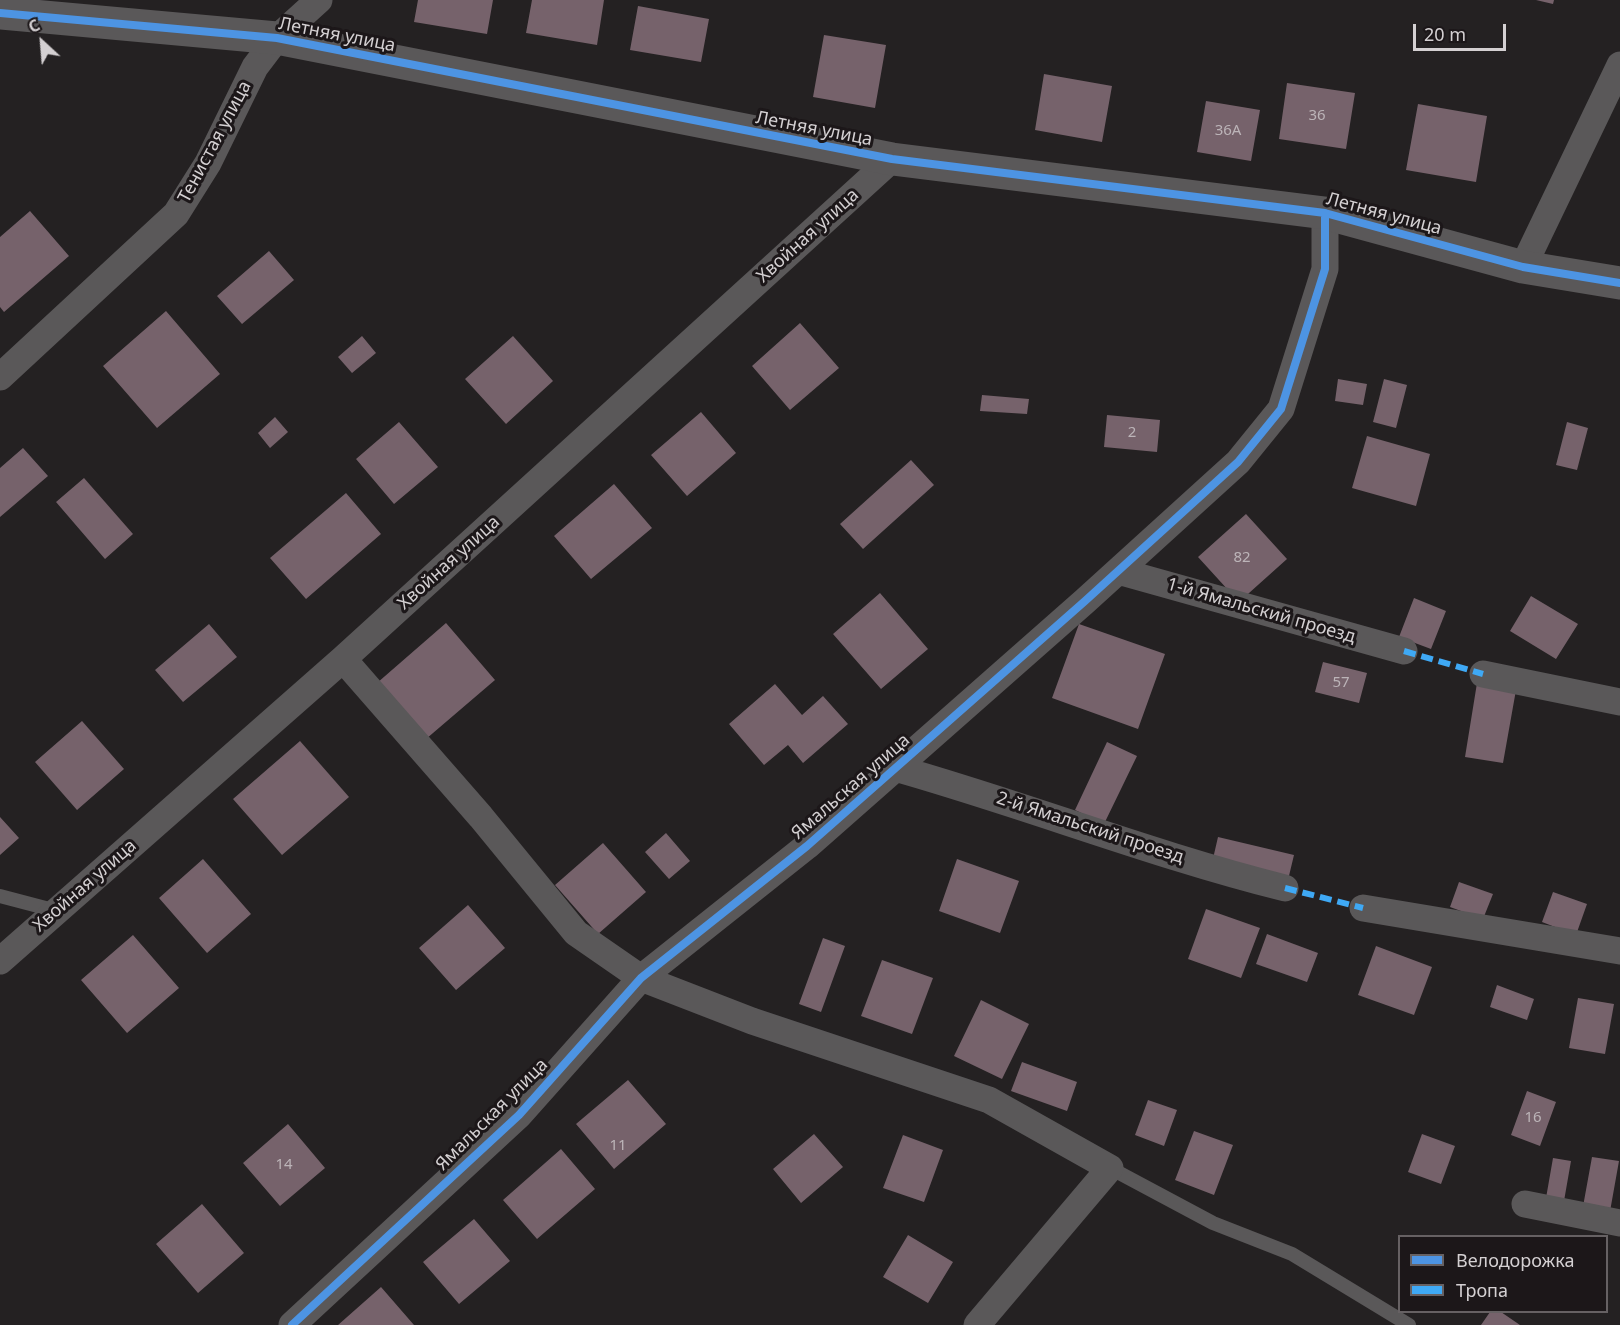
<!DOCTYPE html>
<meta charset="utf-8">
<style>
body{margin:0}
#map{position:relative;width:1620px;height:1325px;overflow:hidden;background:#242122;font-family:"Noto Sans",sans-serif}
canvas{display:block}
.legend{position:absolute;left:1398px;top:1235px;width:210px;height:78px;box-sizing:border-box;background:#1c1719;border:2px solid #666163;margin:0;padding:8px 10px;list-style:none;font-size:18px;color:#d4d0d2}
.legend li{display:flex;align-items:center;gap:12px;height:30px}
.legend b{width:30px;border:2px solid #666163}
.north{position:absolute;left:12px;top:12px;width:60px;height:60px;-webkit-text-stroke:4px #1c1719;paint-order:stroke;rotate:334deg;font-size:16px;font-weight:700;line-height:24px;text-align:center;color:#d4d0d2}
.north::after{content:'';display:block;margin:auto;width:21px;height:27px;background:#d4d0d2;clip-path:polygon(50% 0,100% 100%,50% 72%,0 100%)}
.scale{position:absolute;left:1413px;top:24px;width:93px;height:27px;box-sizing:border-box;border:3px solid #d4d0d2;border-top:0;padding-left:8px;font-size:18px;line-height:21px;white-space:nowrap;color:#d4d0d2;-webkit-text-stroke:4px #1c1719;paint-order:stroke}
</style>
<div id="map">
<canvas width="1620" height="1325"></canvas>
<ul class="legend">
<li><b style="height:8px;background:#4d94e3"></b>Велодорожка</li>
<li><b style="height:8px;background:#3fa9f5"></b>Тропа</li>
</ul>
<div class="north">С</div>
<div class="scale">20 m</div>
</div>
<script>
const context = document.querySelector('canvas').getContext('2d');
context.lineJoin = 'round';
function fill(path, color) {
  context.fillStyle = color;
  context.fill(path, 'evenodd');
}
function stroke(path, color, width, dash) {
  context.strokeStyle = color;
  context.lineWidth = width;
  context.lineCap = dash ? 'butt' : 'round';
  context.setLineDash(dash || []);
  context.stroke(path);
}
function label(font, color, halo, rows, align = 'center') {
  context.font = font + ' "Noto Sans",sans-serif';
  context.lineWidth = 6;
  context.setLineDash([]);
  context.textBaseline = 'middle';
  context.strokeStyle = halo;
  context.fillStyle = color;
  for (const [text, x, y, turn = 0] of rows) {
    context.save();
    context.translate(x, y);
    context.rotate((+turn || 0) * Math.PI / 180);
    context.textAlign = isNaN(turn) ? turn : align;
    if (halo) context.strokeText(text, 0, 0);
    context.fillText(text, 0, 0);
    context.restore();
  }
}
fill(new Path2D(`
 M418,0H493L487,34L414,22Z
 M532,0H604L597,45L526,33Z
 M1536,0H1554L1553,4Z
 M638,6L709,19L701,62L630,50Z
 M824,35L886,45L875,108L813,97Z
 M1044,74L1112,86L1102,142L1035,130Z
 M1287,83L1355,93L1346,149L1279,139Z
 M1206,101L1260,110L1251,161L1197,152Z
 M1418,104L1487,116L1476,182L1406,170Z
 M30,211L69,256L4,312L0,307V237Z
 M269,251L294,280L242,324L217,296Z
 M166,311L220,374L157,428L103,366Z
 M800,323L839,368L790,410L752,366Z
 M362,336L376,353L352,373L338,357Z
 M513,336L553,381L506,424L465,379Z
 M1338,379L1367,384L1363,405L1335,401Z
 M1384,379L1407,385L1396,428L1373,422Z
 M982,395L1029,399L1027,414L980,411Z
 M701,412L736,453L687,496L651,455Z
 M1107,415L1160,420L1157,452L1104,447Z
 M275,417L288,432L270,448L258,433Z
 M399,422L438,467L394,504L356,459Z
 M1567,422L1588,428L1577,470L1556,465Z
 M1367,436L1430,454L1416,506L1352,488Z
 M23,448L48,476L0,517V468Z
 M911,460L934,485L863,549L840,524Z
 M84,478L133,534L105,559L56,502Z
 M614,484L652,528L591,579L554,536Z
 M346,493L381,534L306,599L270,558Z
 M1246,514L1287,559L1239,602L1198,557Z
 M880,593L928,649L881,689L833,634Z
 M1531,596L1578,624L1556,659L1510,631Z
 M1414,598L1446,611L1431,649L1399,637Z
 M446,623L495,680L426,739L377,683Z
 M209,624L237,657L183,702L155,670Z
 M1079,624L1165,654L1138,729L1052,698Z
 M1323,662L1367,673L1359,703L1315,692Z
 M1477,683L1516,690L1503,763L1465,757Z
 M775,684L802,715L823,696L848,724L803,763L788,745L764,765L729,724Z
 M82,721L124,769L77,810L35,762Z
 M300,741L349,797L282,855L233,799Z
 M1107,742L1137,756L1104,824L1075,810Z
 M0,817L19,838L0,855Z
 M666,833L690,861L669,879L645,852Z
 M1218,837L1294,855L1288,880L1212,863Z
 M603,843L646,892L598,934L555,885Z
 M203,859L251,914L207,953L159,898Z
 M957,859L1019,881L1000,933L939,911Z
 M1459,882L1493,894L1483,919L1450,907Z
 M1553,892L1587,904L1576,935L1542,922Z
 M468,905L505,948L456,990L419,948Z
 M1206,909L1260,928L1241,978L1188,959Z
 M1267,934L1318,953L1307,982L1256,964Z
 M133,935L179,988L127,1033L81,980Z
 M823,938L845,946L821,1012L799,1004Z
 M1376,946L1432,967L1414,1015L1358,995Z
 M882,960L933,978L912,1034L861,1016Z
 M1497,985L1534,999L1527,1020L1490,1007Z
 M1578,998L1614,1004L1605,1054L1569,1048Z
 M981,1000L1029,1024L1002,1079L954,1056Z
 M1022,1062L1077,1082L1067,1111L1011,1091Z
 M628,1080L666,1124L614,1169L576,1124Z
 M1527,1091L1556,1102L1540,1146L1511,1135Z
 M1148,1100L1177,1110L1164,1146L1135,1135Z
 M288,1124L325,1168L280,1206L243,1163Z
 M1194,1131L1233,1145L1214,1195L1175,1180Z
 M814,1134L843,1167L801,1203L773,1169Z
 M1422,1134L1455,1146L1441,1184L1408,1172Z
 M903,1135L943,1150L924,1202L883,1188Z
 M561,1149L595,1189L537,1239L503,1200Z
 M1592,1157L1619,1161L1609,1217L1582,1212Z
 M1553,1158L1571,1161L1564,1201L1546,1198Z
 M202,1204L244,1253L198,1293L156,1244Z
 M474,1219L510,1261L459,1304L423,1262Z
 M908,1235L953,1262L928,1303L883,1277Z
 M381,1287L414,1325H338Z
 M1490,1312H1501L1520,1325H1481Z`), '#76626b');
stroke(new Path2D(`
 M0,896L57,911
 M1110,1168L1213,1223L1292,1254L1409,1325`), '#5a5859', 14);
stroke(new Path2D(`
 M1523,267L1620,65
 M0,377L176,214L208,163L255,67L277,38L319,0
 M1118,571L1404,651
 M343,659L481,817L576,933L641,978L752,1021L989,1100L1110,1168L977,1325
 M1483,674L1620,702
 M895,768C1026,805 1153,855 1285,888
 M1363,908L1620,951
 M0,961L343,659L892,159
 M1525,1204L1620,1223
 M292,1325L519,1115L641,978L807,846L1085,601L1238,462L1281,409L1325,269V213`), '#5a5859', 27);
stroke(new Path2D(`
 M0,13L277,38L892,159L1325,213L1523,267L1620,283`), '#5a5859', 33);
stroke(new Path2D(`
 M1404,651L1483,674
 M1285,888L1363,908`), '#3fa9f5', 6, [12, 6]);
stroke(new Path2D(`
 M0,13L277,38L892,159L1325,213L1523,267L1620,283
 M292,1325L519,1115L641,978L807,846L1085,601L1238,462L1281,409L1325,269V213`), '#4d94e3', 8);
label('15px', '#bcb4b8', null, [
 ["36",1317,116],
 ["36А",1228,131],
 ["2",1132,433],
 ["82",1242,558],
 ["57",1341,683],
 ["16",1533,1118],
 ["11",618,1146],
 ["14",284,1165]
]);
label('18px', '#d4d0d2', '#1c1719', [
 ["Летняя улица",337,35,11],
 ["Летняя улица",814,129,11],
 ["Тенистая улица",215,142,-62],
 ["Летняя улица",1384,214,15],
 ["Хвойная улица",808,236,-42],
 ["Хвойная улица",449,563,-42],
 ["1-й Ямальский проезд",1261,611,16],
 ["Ямальская улица",851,787,-41],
 ["2-й Ямальский проезд",1090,828,18],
 ["Хвойная улица",85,886,-41],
 ["Ямальская улица",492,1115,-45]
]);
</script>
